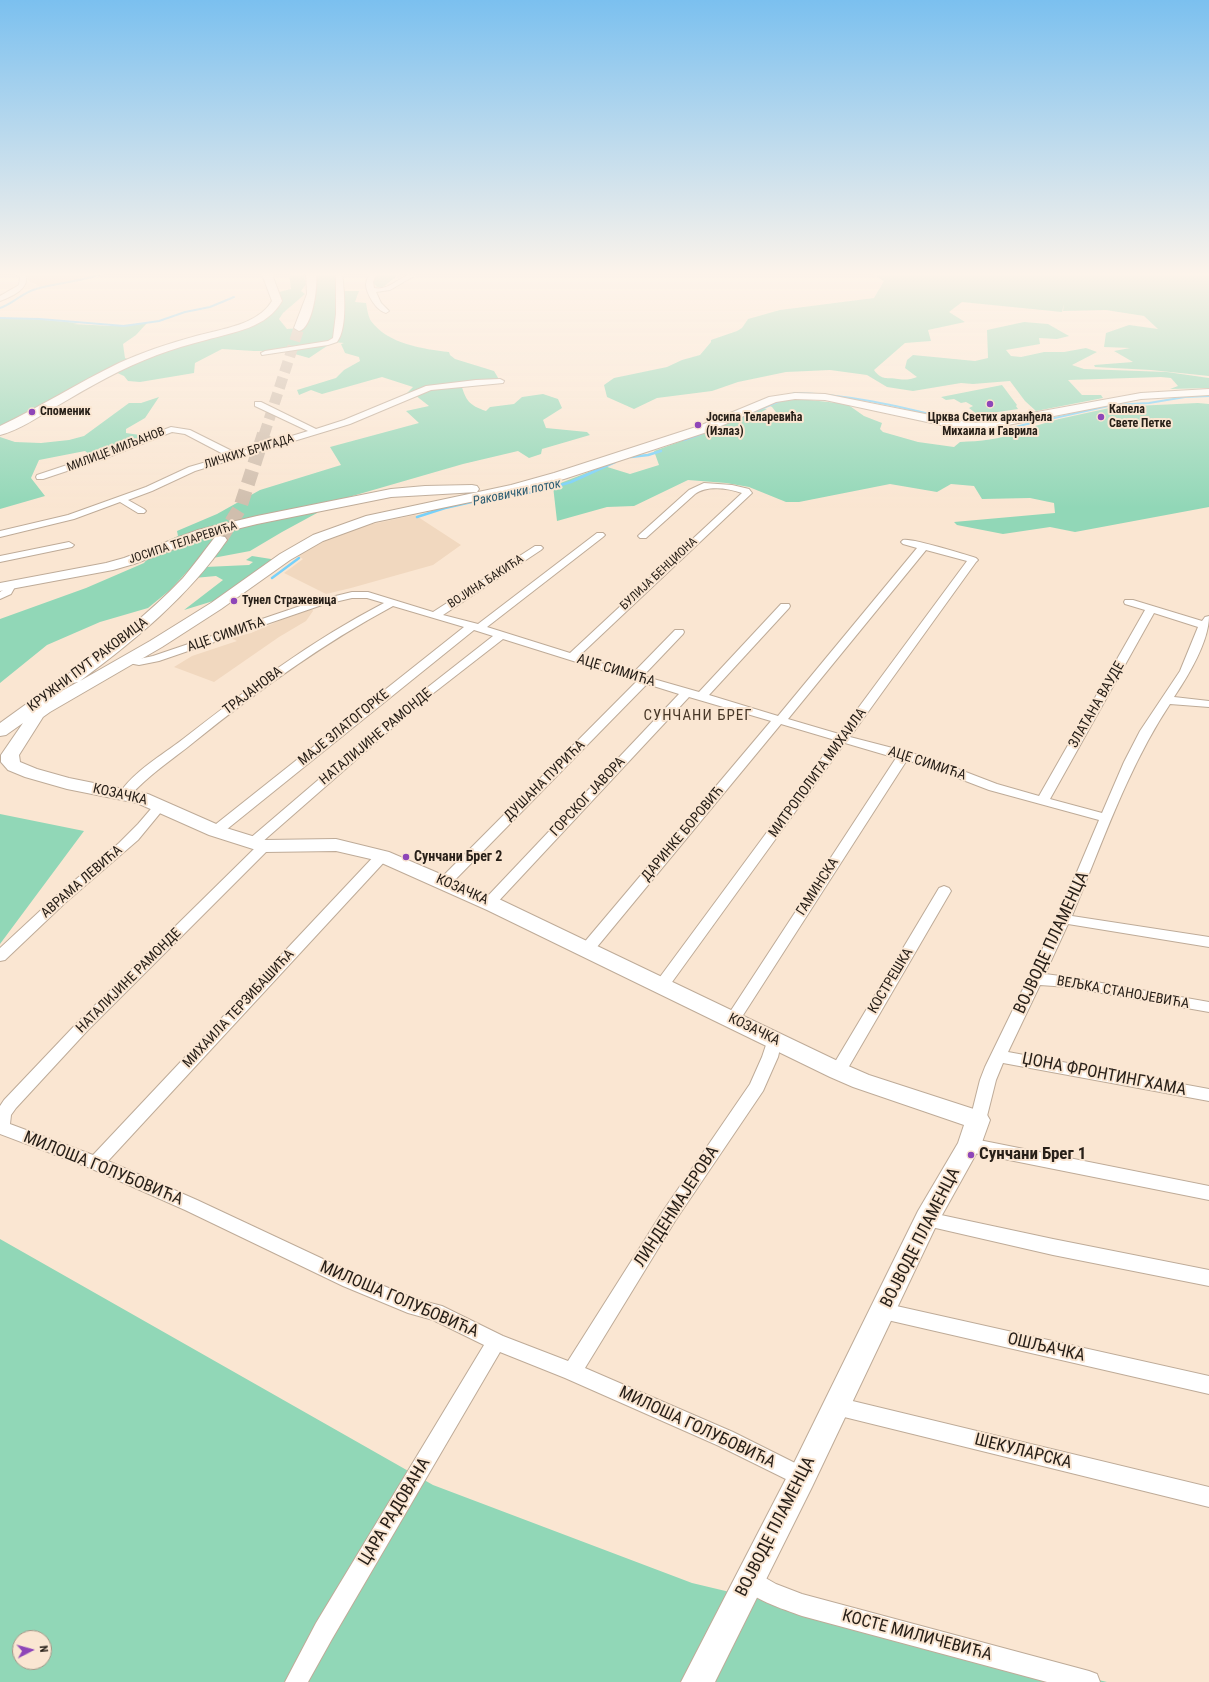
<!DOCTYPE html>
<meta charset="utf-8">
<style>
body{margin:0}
#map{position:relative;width:1209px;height:1682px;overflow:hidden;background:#fae6d2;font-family:"Roboto Condensed",sans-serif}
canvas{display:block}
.north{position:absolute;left:12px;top:1630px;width:40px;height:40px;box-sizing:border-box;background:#fae6d2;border:1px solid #a69788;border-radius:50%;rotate:84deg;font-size:11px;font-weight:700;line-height:16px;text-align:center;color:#282019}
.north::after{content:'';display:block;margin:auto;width:14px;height:18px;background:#8e46b8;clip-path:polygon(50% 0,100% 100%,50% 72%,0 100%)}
</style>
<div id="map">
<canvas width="1209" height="1682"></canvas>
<div class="north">N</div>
</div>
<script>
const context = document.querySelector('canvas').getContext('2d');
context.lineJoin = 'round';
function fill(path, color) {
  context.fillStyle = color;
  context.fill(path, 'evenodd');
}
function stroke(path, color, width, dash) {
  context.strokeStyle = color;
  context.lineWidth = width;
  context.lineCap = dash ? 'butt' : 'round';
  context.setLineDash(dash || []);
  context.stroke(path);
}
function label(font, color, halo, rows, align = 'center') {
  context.font = font + ' "Roboto Condensed",sans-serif';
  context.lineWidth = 4;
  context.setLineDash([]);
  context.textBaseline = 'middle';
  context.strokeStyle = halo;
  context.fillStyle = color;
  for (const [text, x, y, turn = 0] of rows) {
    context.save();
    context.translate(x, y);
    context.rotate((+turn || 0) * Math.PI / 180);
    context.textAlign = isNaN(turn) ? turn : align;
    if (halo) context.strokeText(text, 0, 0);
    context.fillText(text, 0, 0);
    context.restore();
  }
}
fill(new Path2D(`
 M18,272H107L92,278L42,288L29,281L27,277Z
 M415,515L461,545L433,565L351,588L326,594L284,573L303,559L294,554L305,548L363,526Z
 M311,607L313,611L306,621L279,637L214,682L174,667L192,656L237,641L231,638L251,633Z`), '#f1d8bf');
fill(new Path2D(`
 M289,272H303L306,284L301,291L305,294L283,313L279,319L287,329L299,328L310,301L311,272H338L340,291H359L355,302L366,303C367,308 368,316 371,321C388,344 423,349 449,352L450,355L455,359L494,371L500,381L461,384C466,401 469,405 486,411L490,407L514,404L522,397L543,394L558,399L562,408L543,420L546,428L587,432L590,435L542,449L541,454L529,458L518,451L463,464L342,499L297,508L317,513L282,532L250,551L197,561L170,590L148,608L100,622L47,645L0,683V619L86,588L144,563L148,558L143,552L178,536L177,531L217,514L260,490L341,465L330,447L419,423L406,411L429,406L415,395L404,396L413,387L382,377L322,394L311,390L299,395L297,390L336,378L344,370L360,361L359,357L345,353L341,344L344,343L333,342L309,358L284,351H254L222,349L195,363L194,373L140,382L128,381L124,376L113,371L0,431V318H21L79,323L73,324L111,326L147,323L136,335L123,344L125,358L134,361L242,327L276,304V295L279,292L291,289Z
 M376,272H402L383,287H377L372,282Z
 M870,272H1209V376L1151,370L1095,367L1094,365L1133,362L1114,351L1130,348L1104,347L1106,333L1129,325L1158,329L1144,316L1106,310L1063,311L1064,304L1062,312L962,302L949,312L965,322L928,330L931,341L905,343L874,370C882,381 887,377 898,379C906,380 908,380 917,377L905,368L907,360L913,355L975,361L988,358L987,330L1024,322L1048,324L1069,336L1057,339L1039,338L1040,344L1006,350L1011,356L1021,357L1044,352H1064L1086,348L1097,352L1072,365L1084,369L1167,372L1209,378V388L1170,389L1178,386L1171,378L1161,377L1068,380L1082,395H1101L1103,398L1036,411L1025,401L1010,381L973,384L961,383L913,391L887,387L867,375L830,370L786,372L738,382L712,391L657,398L634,409L607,397L604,385L614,378L667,367L682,360L700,355L711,342V340L737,331L742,328L748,319L780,310L874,298L884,281Z
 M1002,385L1017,405L1016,406L1018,409L978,415L969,408L973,406L966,402L961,403L954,399L946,400L941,397Z
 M159,397L145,418L126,429V433L140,435L148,438L96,459L85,451L39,460L31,478L45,496L0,509V437L15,442L41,443L69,440L84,436L129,403H141Z
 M791,398L847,404L864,416L882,423L880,429L883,432L918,442L954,447L960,442C980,441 1000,440 1018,431L1059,419L1114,407L1198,403L1209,404V507L1075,532L1050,527L1003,534L957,525L954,522L1055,513L1054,503L1030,498L982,499L974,486L951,484L937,492L890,484L799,502H786L749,487L726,483L688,480L634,506L607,507L557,521L553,486L604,466L630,474L659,465L654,451L720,427L762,408L767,409L752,417L761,421L779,416L772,407L766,404Z
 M252,556L271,559V563L223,598L184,610L223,580L216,576L194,578L205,567L249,565L253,562L246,560Z
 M0,814L84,831L0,944Z
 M0,1239L433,1485L692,1583L1107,1682H0ZM20,1638H44V1662H20Z`), '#91d7b7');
stroke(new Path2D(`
 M0,308C13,304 23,292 36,289C59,282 83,282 106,272
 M0,318L40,319L124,326L159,321L185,312L210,307L234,297
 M794,393C848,394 898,406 950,419
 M989,429L1006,430L1023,425L1113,405L1149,403L1185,397L1209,396
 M698,435L785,399`), '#77d1fa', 2);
stroke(new Path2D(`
 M684,440L701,434
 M631,457L648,455L661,451
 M417,517L445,508L498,496L537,492L571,482L615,462
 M272,578L299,558`), '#77d1fa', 2.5);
stroke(new Path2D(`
 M264,435L299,328`), '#d0bead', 11, [11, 5.5]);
stroke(new Path2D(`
 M220,540L240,508L264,434`), '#d0bead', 14, [14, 7]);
const street = new Path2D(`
 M13,272H22L25,275C31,288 11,297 0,301V296L19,285L20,277Z
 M336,272H342C344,289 348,328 337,342L328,345L262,355L261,353L265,351L328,341L333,338L336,314Z
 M371,272H377L373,282L374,288C387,291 397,279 409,275L414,276L390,290L376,292L381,303L389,311L386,313C376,310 367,295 366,285C366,280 369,276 371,272Z
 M500,379L504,381L503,383L431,390L350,424L195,471L152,491L128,500L144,509L146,511L144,513H138L120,502L74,519L0,537V531L68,515L146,487L189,467L227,456L185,434L172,432L106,458L43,479H37L36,477L37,475L100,454L171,427L190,430L236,453L308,431L255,406V402H261L316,429L344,420L426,386L476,380Z
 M704,483L732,485L749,489L752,493L579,656L633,673L675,630H683L684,632L683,634L643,676L699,692L781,604H789L790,606L789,608L709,695L778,716L917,548L903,544L901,542L903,540C912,538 963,554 976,558L978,560L976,562L850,737L908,752L937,761L997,784L1039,796L1145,610L1125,604L1124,602L1125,600H1133L1202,621L1205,617L1209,616C1209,642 1188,676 1174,697L1209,701V707L1170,704C1127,769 1102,844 1072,916L1209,937V947L1068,924L1045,974L1068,977L1209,1002V1012L1068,987L1040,985L1008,1052L1209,1089V1101L1003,1063L996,1080L986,1120L984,1125L978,1126L972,1125L970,1120L980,1080L985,1067L1057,919L1099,820L989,790L929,767L907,760L738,1023L733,1025L728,1023L725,1019L728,1015L896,758L845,743L667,989L662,990L657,989L655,985L657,981L835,740L781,724L592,953L587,954L582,953L580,949L582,945L771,721L689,697L494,906L489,908L484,906L482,903L484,900L679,694L647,684L450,885L445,886L440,885L438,882L440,879L637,681L503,639L422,702L261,843H270L272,846L88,1030L16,1108L11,1115L10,1124L93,1155L377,853L382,852L387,853L389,856L387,859L108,1161L197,1200L355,1274L415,1299L442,1306L503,1336L568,1361L663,1211L750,1084L762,1057L769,1036L774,1034L779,1036L782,1040L778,1057L763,1091L675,1221L585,1368L733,1432L809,1470L812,1477L809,1484L802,1487L719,1446L565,1378L500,1352L332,1639L308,1682H285L316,1623L484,1345L433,1320L408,1313L343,1286L185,1210L90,1168L0,1134V1106L4,1100L78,1022L257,846H248L246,843L248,840L414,698L493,636L474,630L221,834L216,835L211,834L210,831L211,828L464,627L393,606C322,644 257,691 194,742C172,760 148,775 129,797H121L119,794C134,771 161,756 183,739C249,688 309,642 384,603L367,598H352L322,605L159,661L139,665L123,662L122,660L127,657L139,659L153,656L315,601L352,592H368L433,612L535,546H541L543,548L541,550L443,615L478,624L597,533H603L605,535L603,537L487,627L570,653L742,493C728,488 707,485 695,494L646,538H640L638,536L640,534L689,490ZM926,550L967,561L839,734L788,719ZM1154,613L1198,627L1180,671L1140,731L1124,762L1102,813L1050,799Z
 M69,542L74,545L72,547L0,562V556Z
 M11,582L16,585L11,594L0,599V592L3,590L7,583Z
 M160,802L164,803L166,806L138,840L65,903L5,960L0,961V948L55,897L119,843L138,824L156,803Z
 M944,886L949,888L951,891L844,1075L838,1077L832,1075L830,1071L832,1067L939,888Z
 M969,1138L1209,1186V1200L969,1152L963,1150L961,1145L963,1140Z
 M927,1212L1053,1239L1209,1270V1286L1053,1255L927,1226L921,1224L918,1219L921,1214Z
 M883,1303L1209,1376V1394L883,1319L877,1317L874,1311L877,1305Z
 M836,1397L1209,1487V1507L836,1415L829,1413L826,1406L829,1399Z
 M750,1569L776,1584L802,1594L1089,1671L1097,1674L1100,1682H1047L802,1616C784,1609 747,1599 739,1580L742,1572Z`);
const secondary = new Path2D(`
 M263,272H273V277L282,301C267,328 234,332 206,340C190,344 173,349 157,355C122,368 89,387 57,406C39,416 20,430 0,435V426C40,407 78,383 119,363C143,352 170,343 196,336C221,329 258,325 272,301L263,277Z
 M306,272H316C318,285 313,328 299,331L294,328L307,294Z
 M1209,389V395L1141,399L977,431L955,428L825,400L795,399L776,402L707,432L564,479L513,493L375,522L323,541L290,560L221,609L162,647L50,712L43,717L19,755L20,762L37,769L69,778L148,794L223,827L265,840L336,839L389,852L501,900L846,1065L869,1075L986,1113L990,1120L981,1145L936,1226L812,1487L715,1682H681L792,1467L918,1211L958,1143L964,1125L853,1087L830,1077L487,910L375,860L336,851L265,852L253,849L209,835L137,803L67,789L25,777L8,770L1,762V755L23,723L6,735L0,736V723L36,697L42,696L49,698L78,682L73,683L67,681L65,678L67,675C108,645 148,615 183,578C194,565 204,551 215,537L220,536L225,537L227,540C188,597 135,640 80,681L150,641L211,603L280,554L313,535L366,516L511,485L554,473L699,426L769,397L795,393L825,394L955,420L977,423L1141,393Z
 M472,485L477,486L479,489L477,492L391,497L257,524L208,536L134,564L113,570L0,591V583L106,563L124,558L198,530L257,516L391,489L425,486Z`);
stroke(street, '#beab98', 2);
stroke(secondary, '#beab98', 2);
fill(street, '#fff');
fill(secondary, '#fff');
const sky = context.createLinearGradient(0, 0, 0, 508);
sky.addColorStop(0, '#7bc0ef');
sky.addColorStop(0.54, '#fdf4eb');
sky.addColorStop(1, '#fdf4eb00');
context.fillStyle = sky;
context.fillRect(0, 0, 1209, 508);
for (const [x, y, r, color] of [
 [990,404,4,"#8e46b8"],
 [32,412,4,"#8e46b8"],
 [1101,417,4,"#8e46b8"],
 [698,425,4,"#8e46b8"],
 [234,601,4,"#8e46b8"],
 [406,857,4,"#8e46b8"],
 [971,1155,4,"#8e46b8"]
]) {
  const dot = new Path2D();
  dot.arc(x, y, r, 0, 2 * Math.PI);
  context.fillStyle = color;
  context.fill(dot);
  stroke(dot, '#fae6d2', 1.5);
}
label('bold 12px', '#282019', '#fae6d2', [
 ["Капела",1109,410],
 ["Свете Петке",1109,424],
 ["Споменик",40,412],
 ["Јосипа Теларевића",706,418],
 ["(Излаз)",706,432],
 ["Црква Светих арханђела",990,418,"center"],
 ["Михаила и Гаврила",990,432,"center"],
 ["Тунел Стражевица",242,601]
], 'left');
label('12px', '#282019', '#fae6d2', [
 ["МИЛИЦЕ МИЉАНОВ",116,450,-21],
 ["ЛИЧКИХ БРИГАДА",249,452,-17],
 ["ЈОСИПА ТЕЛАРЕВИЋА",183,543,-18],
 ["БУЛИЈА БЕНЦИОНА",659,574,-43],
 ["ВОЈИНА БАКИЋА",486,582,-33]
]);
label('italic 13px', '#2c5d73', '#fae6d2', [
 ["Раковички поток",517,493,-12]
]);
label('14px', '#282019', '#fae6d2', [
 ["АЦЕ СИМИЋА",226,635,-19],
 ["КРУЖНИ ПУТ РАКОВИЦА",88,665,-37],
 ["АЦЕ СИМИЋА",616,671,17],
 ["ТРАЈАНОВА",253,691,-37],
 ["ЗЛАТАНА ВАУДЕ",1097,705,-60],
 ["МАЈЕ ЗЛАТОГОРКЕ",344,728,-39],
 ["НАТАЛИЈИНЕ РАМОНДЕ",376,737,-40],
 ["АЦЕ СИМИЋА",927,764,18],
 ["МИТРОПОЛИТА МИХАИЛА",818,773,-54],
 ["ДУШАНА ПУРИЋА",545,781,-45],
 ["КОЗАЧКА",120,795,13],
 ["ГОРСКОГ ЈАВОРА",588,797,-47],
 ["ДАРИНКЕ БОРОВИЋ",683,834,-50],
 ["АВРАМА ЛЕВИЋА",82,882,-41],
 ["ГАМИНСКА",818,887,-57],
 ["КОЗАЧКА",462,890,24],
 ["НАТАЛИЈИНЕ РАМОНДЕ",129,981,-45],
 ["КОСТРЕШКА",891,981,-59],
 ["ВЕЉКА СТАНОЈЕВИЋА",1123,993,10],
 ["МИХАИЛА ТЕРЗИБАШИЋА",239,1009,-47],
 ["КОЗАЧКА",754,1030,26]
]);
label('bold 14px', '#282019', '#fae6d2', [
 ["Сунчани Брег 2",414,857]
], 'left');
context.letterSpacing = '1px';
label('15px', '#483828', '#fae6d2', [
 ["СУНЧАНИ БРЕГ",698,716]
]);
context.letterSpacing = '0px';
label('17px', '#282019', '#fae6d2', [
 ["ВОЈВОДЕ ПЛАМЕНЦА",1052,943,-65],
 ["ЏОНА ФРОНТИНГХАМА",1104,1075,11],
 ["МИЛОША ГОЛУБОВИЋА",103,1169,22],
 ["ЛИНДЕНМАЈЕРОВА",677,1207,-57],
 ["ВОЈВОДЕ ПЛАМЕНЦА",921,1238,-63],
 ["МИЛОША ГОЛУБОВИЋА",399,1300,23],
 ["ОШЉАЧКА",1046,1348,13],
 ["МИЛОША ГОЛУБОВИЋА",697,1428,25],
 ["ШЕКУЛАРСКА",1023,1452,14],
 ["ЦАРА РАДОВАНА",395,1512,-59],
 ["ВОЈВОДЕ ПЛАМЕНЦА",776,1527,-63],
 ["КОСТЕ МИЛИЧЕВИЋА",917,1636,15]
]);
label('bold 17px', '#282019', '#fae6d2', [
 ["Сунчани Брег 1",979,1155]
], 'left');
</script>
